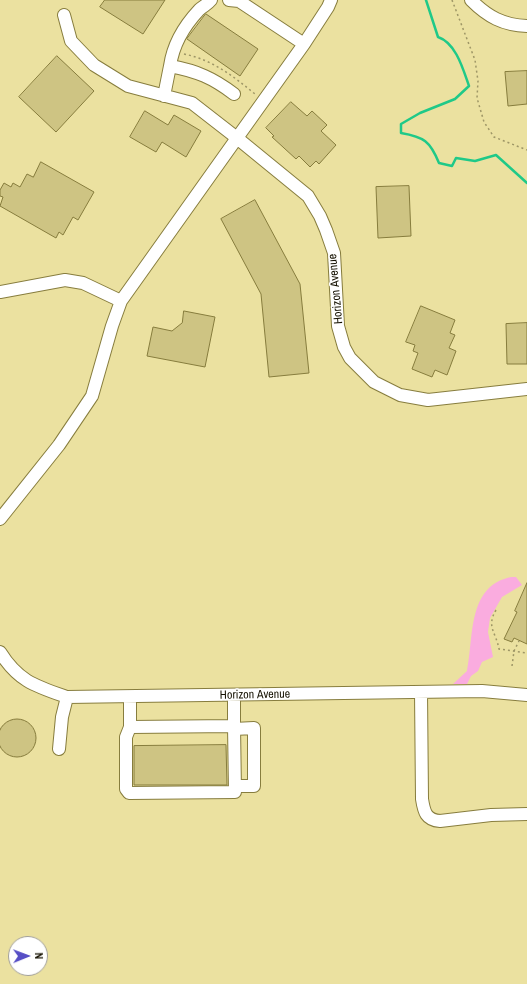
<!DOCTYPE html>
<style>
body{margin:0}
#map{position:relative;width:527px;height:984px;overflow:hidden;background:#ebe1a0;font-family:"Archivo Narrow",sans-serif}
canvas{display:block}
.north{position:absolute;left:8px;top:936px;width:40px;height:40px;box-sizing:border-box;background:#fff;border:1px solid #a19f99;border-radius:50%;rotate:89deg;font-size:11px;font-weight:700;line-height:16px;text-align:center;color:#141000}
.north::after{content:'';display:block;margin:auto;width:14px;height:18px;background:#564ec5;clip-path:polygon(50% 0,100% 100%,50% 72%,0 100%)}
</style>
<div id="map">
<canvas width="527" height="984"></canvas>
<div class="north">N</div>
</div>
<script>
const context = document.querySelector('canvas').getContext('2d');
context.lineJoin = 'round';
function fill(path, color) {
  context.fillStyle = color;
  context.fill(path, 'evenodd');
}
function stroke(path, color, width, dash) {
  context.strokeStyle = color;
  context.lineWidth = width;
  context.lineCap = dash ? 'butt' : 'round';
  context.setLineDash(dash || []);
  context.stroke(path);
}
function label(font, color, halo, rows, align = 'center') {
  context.font = font + ' "Archivo Narrow",sans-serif';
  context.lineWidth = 3;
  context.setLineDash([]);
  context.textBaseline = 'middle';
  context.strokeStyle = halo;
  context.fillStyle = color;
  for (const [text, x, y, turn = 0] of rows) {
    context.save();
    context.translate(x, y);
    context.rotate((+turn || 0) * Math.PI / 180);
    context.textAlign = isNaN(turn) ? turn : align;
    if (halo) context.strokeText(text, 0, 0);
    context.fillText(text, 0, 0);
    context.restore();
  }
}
fill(new Path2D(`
 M511,577H516L522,585L502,597L490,618L488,632L493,657L482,662L478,671L471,676L467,684H453L467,671C474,637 467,586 511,577Z`), '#faacdf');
stroke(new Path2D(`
 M426,0L438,37C456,43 463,69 469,86L455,99L420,113L401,124V133C424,137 430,141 439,163L452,166L456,158L475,161L496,155L527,183`), '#1fc988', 2.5);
const building = new Path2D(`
 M105,0H165L143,34L100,7Z
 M206,14L258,49L240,76L187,39Z
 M57,56L94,91L56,132L19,97Z
 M527,71V104L508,106L505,72Z
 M291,102L307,116L312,111L327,125L321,131L336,145L319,164L316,161L310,167L299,156L296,159L272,137L274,136L266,128Z
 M145,111L168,125L174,115L201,131L186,157L162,142L156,152L130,137Z
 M41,162L94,192L78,220L73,217L63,235L59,232L56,238L0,206L3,197L0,196V190L4,183L11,187L13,183L20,187L27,174L33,177Z
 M409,186L411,236L378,238L376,187Z
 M255,200L300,284L309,373L269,377L261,294L221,219Z
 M421,306L455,320L450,333L455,335L449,348L456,351L447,375L435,370L432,377L412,369L418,353L413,351L415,345L406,342Z
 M184,311L215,317L205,367L147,356L153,327L172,331L182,323Z
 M527,323V364H507L506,324Z
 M527,583V644L514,638L512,642L504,639L517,612L515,611Z
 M-2 738a19 19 0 1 1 38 0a19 19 0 1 1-38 0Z
 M226,745L227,785H134V746Z`);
fill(building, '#cec483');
stroke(building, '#867c3d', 1);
const minor = new Path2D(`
 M229,0L239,1L304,44
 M471,0C488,17 503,25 527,26
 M64,15L71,41L94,65L128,86L192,103L237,138L304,44L328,7L331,0
 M170,66C173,45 184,26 199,10C203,6 207,5 211,0
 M164,96L170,66C197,71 213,78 234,94
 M0,292L65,280L83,283L121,301
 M0,519L59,445L92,396L112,326L121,301L237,138L308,196L320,216L326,230L334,253L338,326L344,347L350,358L374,382L400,395L428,400L527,389
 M0,652C18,681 35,686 67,697L482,691L527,695
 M421,692L422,799C424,812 426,820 440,821L491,815L527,814
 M130,697V727L234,726V695
 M130,727L126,737V789L129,793L235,792L234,726
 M234,729L254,728V786H235
 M59,749L62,717L67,697`);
stroke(minor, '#877d3e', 14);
stroke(new Path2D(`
 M452,0L475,60L478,81L477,98L484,122L494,137L527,150
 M184,54C213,60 233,76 255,94
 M496,610C486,627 496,632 499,649L527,653
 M512,666L514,651L519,641`), '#9e9666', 1.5, [2, 3]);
stroke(minor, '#fff', 12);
label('12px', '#141000', '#fff', [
 ["Horizon Avenue",336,289,-95],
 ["Horizon Avenue",255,695,-1]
]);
</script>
